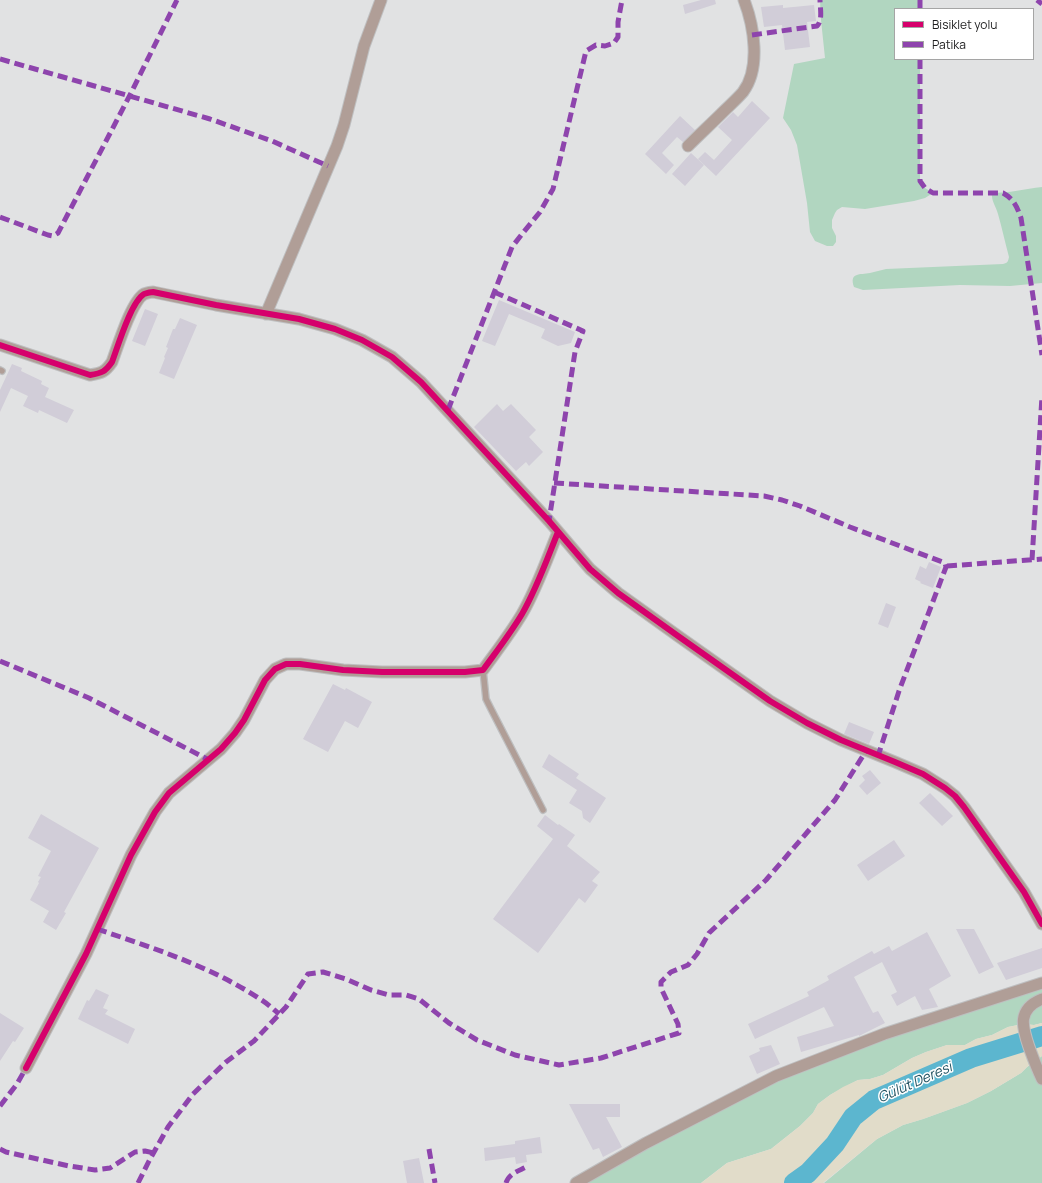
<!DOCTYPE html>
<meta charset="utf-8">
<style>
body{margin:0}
#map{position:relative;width:1042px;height:1183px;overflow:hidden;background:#e1e2e3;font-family:Manrope,sans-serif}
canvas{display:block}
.legend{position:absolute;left:894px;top:8px;width:140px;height:52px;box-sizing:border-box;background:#fff;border:1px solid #a5a5a5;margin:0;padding:5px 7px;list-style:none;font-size:12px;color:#1e1e1f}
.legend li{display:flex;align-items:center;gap:8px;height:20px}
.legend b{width:20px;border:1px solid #a5a5a5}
</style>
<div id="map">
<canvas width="1042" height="1183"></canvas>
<ul class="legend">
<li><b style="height:5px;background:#d6006c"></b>Bisiklet yolu</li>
<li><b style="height:5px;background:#8e44ad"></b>Patika</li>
</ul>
</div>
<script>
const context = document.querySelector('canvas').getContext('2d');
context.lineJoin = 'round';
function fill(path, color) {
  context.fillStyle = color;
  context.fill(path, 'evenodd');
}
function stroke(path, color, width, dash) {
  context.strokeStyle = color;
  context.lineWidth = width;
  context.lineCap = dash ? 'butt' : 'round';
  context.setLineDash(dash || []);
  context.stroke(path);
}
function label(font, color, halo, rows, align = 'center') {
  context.font = font + ' Manrope,sans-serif';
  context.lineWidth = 3;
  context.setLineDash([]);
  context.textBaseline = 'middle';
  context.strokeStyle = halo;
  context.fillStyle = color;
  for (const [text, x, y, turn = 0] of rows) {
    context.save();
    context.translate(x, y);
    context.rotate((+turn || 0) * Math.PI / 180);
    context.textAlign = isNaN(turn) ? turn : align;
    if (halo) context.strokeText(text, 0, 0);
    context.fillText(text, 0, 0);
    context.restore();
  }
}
fill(new Path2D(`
 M820,0H920V9H895V59H920V181L925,188L933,193L925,198L914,201L865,209L842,207L837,210L835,213L832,220V228L836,236V242L833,246H827L815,241L810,232L807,203L797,145L791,130L783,118L794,64L825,58L821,20Z
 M1042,187V283L1010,286L960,285L863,290L854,287C849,272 860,275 870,273C875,272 881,270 886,269L1003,264C1008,263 1008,261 1009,257C1005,242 1002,228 998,214C996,206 991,201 992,193C1009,193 1025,189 1042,187Z
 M1042,983V1023L1034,1025L1023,1024L1008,1027L992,1035L976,1039L965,1045H947L926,1052L912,1058L883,1075L870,1079L858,1080L830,1095L818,1104L813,1113L800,1126L771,1149L727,1163L701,1183H576L776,1076Z
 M1042,1056V1183H824L877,1139L903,1125L923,1119L967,1103L991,1091L1021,1073L1027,1067Z`), '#b1d6c0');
fill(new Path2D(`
 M1042,1023V1056L1027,1067L1021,1073L991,1091L967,1103L923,1119L903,1125L877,1139L823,1183H701L727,1163L771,1149L800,1126L813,1113L818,1104L830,1095L843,1087L858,1080L870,1079L883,1075L912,1058L926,1052L947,1045H965L976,1039L992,1035L1008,1027L1023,1024L1034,1025Z`), '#e1dcc9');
stroke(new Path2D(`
 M794,1183L808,1173L835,1144L853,1117L874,1100L971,1058L1042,1036`), '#5cb6cf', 20);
fill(new Path2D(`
 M701,0H715L716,4L685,14L683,5Z
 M783,5V8L814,5L816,21L807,22L810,47L785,50L782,25L764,27L761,7Z
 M752,101L770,118L716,176L698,159L705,152L714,160L732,140L718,127L733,112L738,117Z
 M680,116L695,130L683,142L677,137L662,153L674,165L666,174L645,154Z
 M691,153L704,165L685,186L672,174Z
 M499,300L575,332L571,343L558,346L541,338L545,329L509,314L495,346L482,341Z
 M145,309L158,314L145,346L132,341Z
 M180,318L197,325L174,379L159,373L165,358L164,357L168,348L166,347L173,329H175Z
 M12,364L22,368L21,371L42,381L41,384L49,388L45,397L74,410L67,423L39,410L38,413L23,406L28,396L11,388L0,412V390Z
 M497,404L503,411L511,404L536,430L529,437L543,452L529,466L526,462L516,471L474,427Z
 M929,562L941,567L933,588L920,583L921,582L915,579L920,566L926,569Z
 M886,603L896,607L888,628L878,624Z
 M333,684L345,690L346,688L372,702L358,728L345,721L328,752L303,739Z
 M849,722L874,732L869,744L844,734Z
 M549,754L579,774L576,778L606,798L590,823L583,818L582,811L569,803L577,790L542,767Z
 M870,770L881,783L867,795L859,786L865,780L862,776Z
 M930,793L953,816L942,826L919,803Z
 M41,814L99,848L64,912L66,913L56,930L43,922L49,911L30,900L39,883L38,882L41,877L38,876L51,851L28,838Z
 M545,815L558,825L559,824L575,835L567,846L600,872L592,881L598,885L585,903L579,898L538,953L493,919L553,839L537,826Z
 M894,840L905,856L868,881L857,865Z
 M956,929H974L994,967L979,974Z
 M927,932L951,976L929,989L938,1007L922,1010L915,996L897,1006L891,995L897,992L882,962L854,977L873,1013L878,1011L885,1023L859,1036V1035L801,1052L797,1037L834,1026L824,1007L755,1039L748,1024L809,996L807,992L829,980L827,976L872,951L874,954L889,946L892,951Z
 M1042,948V968L1006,980L997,963Z
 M96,989L109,995L103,1008L108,1010L105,1014L135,1029L128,1044L78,1019L87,1000L89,1001Z
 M0,1013L24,1028L15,1042L13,1041L0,1061Z
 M771,1045L780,1064L757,1074L749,1056L760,1051L759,1048Z
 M569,1104H620V1117H606L622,1147L603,1157L599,1148L593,1150Z
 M540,1137L542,1153L526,1155L527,1162L516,1164L515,1157L485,1161L484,1148L515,1144V1141Z
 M419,1158L424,1183H407L403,1161Z`), '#d1cdd8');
const lane = new Path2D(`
 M0,370L2,371
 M483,670L486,699L490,707L543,810`);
const street = new Path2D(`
 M688,146C700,134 712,123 723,112C730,105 737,99 743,92C761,68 754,26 744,0
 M266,314L337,146L344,125L364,46L381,0
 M0,345L90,375C102,373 105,372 112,362C118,346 131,302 144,294C147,293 151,292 153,292L216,305L299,319L335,329L362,340L392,357L421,382L549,521L590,569L618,593L678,636L770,701L807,723L841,740L895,762L923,774L945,788L955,796L964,807L1024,892L1042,924
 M1042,999C1017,1009 1022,1027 1029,1047C1033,1058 1037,1069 1042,1079
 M26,1068L86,954L131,855L155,812L169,793L221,749L235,733L244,720L265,680L275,669L286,664H300L343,670L382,672H465L483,670C496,652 510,634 522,614C537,588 547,559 558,532
 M576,1183L646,1143L776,1076L884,1034L1042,983`);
stroke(lane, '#bebfc0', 8);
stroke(street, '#bebfc0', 13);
stroke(lane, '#b09e97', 5.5);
stroke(street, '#b09e97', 11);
stroke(new Path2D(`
 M920,0V9
 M1037,0L1042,4
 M752,35L817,26C823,20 820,8 820,0
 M0,59L210,119L272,141L328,166
 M920,59V181L925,188L933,193H1003C1014,199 1017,207 1021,218L1042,355
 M0,217L48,235L53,236L58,233L130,95L177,0
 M494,292L583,331L575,352L549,521
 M448,410L512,247L522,234L540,212L553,189L586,51L596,45L605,46L614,43L618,37V22L622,0
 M554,483L764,496L782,500L800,506L850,527L945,563L946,567L899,691L878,756
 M1032,560L1042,396
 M947,566L1042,559
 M0,661L89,698L209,760
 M97,929C153,948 210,966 260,999C267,1003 273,1009 279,1014
 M0,1106L17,1084L26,1068
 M0,1149L6,1152L69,1166L95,1170L110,1168L135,1152L145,1151L154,1153
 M429,1149L435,1183
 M138,1183L149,1161L168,1127L193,1094L226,1062L254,1041L286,1007L308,974L323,972L346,979L371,990L389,995H406L419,999L449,1023L477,1040L515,1055L559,1065L601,1058L679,1033L678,1024L661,988V982L671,972L688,965L697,954L709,933L766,880L835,800L866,751
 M506,1183C509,1173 519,1171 528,1166`), '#8e44ad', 5, [10, 5]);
stroke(new Path2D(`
 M0,345L90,375C102,373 105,372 112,362C118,346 131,302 144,294C147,293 151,292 153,292L216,305L299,319L335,329L362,340L392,357L421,382L549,521L590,569L618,593L678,636L770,701L807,723L841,740L895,762L923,774L945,788L955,796L964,807L1024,892L1042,924
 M26,1068L86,954L131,855L155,812L169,793L221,749L235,733L244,720L265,680L275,669L286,664H300L343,670L382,672H465L483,670C496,652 510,634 522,614C537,588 547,559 558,532`), '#d6006c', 6);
label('italic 14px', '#245564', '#fff', [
 ["Gülüt Deresi",915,1083,-24]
]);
</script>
